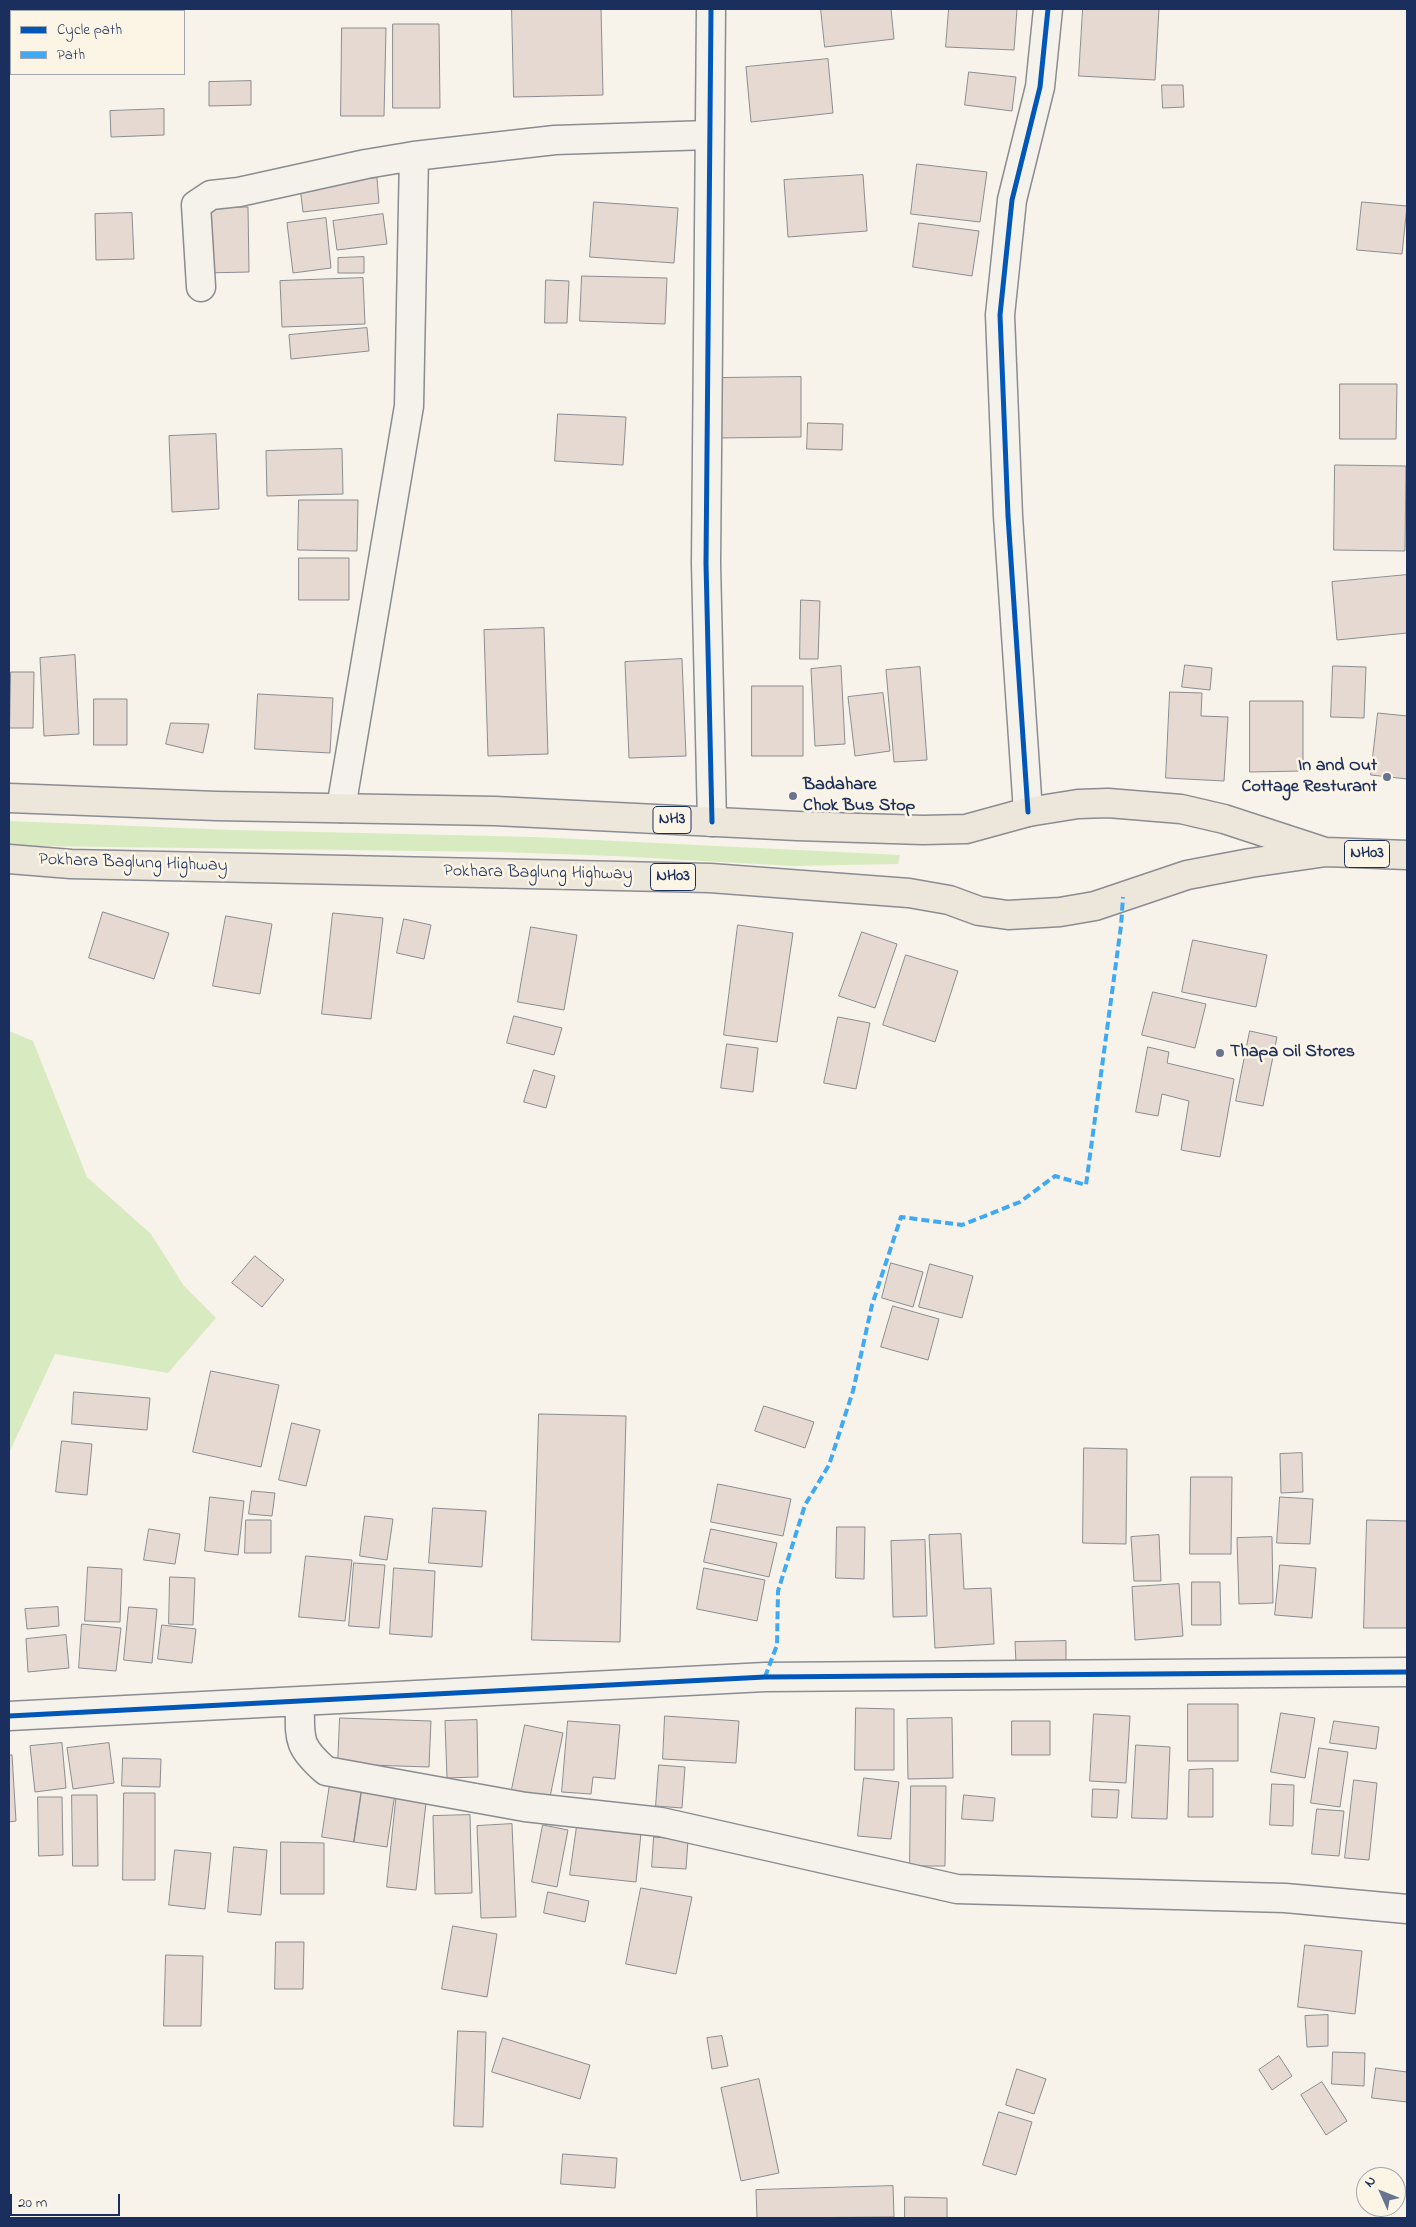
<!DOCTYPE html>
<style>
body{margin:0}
#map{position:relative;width:1416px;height:2227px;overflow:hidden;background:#f7f3ea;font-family:"Indie Flower",sans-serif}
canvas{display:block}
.frame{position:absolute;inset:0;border:10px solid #1b2f5e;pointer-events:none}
.legend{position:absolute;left:10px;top:10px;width:175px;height:65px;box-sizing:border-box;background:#fcf5e5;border:1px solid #a2a6af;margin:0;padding:6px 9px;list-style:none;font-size:15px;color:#1b2f5e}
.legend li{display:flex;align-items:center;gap:10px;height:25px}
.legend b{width:25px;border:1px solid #a2a6af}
.north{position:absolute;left:1356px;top:2167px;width:50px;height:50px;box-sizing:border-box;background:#fcf5e5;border:1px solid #a2a6af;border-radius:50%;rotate:314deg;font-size:14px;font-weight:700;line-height:20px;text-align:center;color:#1b2f5e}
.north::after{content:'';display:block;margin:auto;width:18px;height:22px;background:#68748f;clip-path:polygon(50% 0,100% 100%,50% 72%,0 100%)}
.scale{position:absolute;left:10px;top:2194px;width:110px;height:22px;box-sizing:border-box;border:2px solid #1b2f5e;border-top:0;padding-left:6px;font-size:15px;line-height:18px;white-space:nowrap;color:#1b2f5e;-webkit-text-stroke:4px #fcf5e5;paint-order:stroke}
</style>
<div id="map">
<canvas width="1416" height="2227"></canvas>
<div class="frame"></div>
<ul class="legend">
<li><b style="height:6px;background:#0057b8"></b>Cycle path</li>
<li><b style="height:6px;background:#3fa9f5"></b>Path</li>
</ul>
<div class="north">N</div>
<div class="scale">20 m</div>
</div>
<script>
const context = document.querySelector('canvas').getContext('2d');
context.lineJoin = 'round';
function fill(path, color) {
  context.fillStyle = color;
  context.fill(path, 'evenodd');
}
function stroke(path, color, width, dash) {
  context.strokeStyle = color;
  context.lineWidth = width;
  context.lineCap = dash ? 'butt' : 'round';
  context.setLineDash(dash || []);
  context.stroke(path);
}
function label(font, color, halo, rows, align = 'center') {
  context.font = font + ' "Indie Flower",sans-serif';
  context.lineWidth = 5;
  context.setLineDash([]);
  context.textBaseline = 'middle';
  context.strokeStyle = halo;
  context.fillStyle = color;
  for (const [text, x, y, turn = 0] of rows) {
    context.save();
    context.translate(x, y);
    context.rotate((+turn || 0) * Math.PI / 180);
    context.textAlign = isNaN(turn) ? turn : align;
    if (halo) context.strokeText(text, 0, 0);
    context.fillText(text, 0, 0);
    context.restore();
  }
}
fill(new Path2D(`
 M9,821L232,830L534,837L900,855L898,864L793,866L614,856L500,852L37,846L9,844Z
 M9,1031L33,1041L87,1177L151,1234L184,1286L216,1318L168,1373L55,1354L9,1453Z`), '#d8eac0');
const building = new Path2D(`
 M28,9H49L36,11H29Z
 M512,9H601L603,95L514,97Z
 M821,9H891L894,39L825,47Z
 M949,9H1017L1014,50L946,47Z
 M1083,9H1159L1155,80L1079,76Z
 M393,24H439L440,108H393Z
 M342,28H386L384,116H341Z
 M828,59L833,113L751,122L746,67Z
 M969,72L1016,77L1012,111L965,105Z
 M251,81V105L209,106V82Z
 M1162,85H1183L1184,107L1163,108Z
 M164,109V135L111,137L110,111Z
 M917,164L987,172L980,222L911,214Z
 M863,175L867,231L788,237L784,180Z
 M377,178L379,203L303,212L300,187Z
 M594,202L678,208L674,263L590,257Z
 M1362,202L1407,206L1402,254L1357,250Z
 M204,207H248L249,272L205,273Z
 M132,213L134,259L96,260L95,214Z
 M383,214L387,244L337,250L333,221Z
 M326,218L331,268L293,273L287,223Z
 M919,223L979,231L972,276L913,267Z
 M364,257V273H338V258Z
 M582,276L667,278L665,324L580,321Z
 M363,278L365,324L282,327L280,281Z
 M546,280L569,281L567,323H545Z
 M367,328L369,351L291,359L289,335Z
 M801,377V437L718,438L717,378Z
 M1340,384H1397L1396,439H1340Z
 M558,414L626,417L623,465L555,461Z
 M808,423L843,424L842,450L807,449Z
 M216,434L219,509L172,512L169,436Z
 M342,449L343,494L267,496L266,451Z
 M1335,465L1406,466L1405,551L1334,550Z
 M299,500H358L357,551L298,550Z
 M299,558H349V600H299Z
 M1407,575V633L1337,640L1332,582Z
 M801,600L820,601L818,659H800Z
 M544,628L548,754L488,756L484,630Z
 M75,655L79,734L44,736L40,658Z
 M682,659L686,756L629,758L625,662Z
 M1185,665L1212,668L1210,690L1182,687Z
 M841,666L845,744L815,746L811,669Z
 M1333,666L1366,667L1364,718L1331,717Z
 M920,667L927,760L894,762L886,670Z
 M11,672H34L33,728H10Z
 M752,686H803V756H752Z
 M1170,692L1202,693L1201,716L1228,717L1224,781L1166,778Z
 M883,693L890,751L855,756L848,697Z
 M258,694L333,698L330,753L255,749Z
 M94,699H127V745H94Z
 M1250,701H1303V771L1250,772Z
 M1378,713L1407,716V779L1371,775Z
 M171,723L209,724L203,753L166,744Z
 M103,912L169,933L154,979L89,958Z
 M333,913L383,918L371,1019L322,1014Z
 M226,916L272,924L260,994L213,986Z
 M404,919L431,925L424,959L397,953Z
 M738,925L793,933L777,1042L724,1035Z
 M531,927L577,935L564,1010L518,1002Z
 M862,932L897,944L875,1008L839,996Z
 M1193,940L1267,955L1256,1007L1182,992Z
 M906,955L958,971L935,1042L883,1025Z
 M1153,992L1206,1004L1195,1048L1142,1035Z
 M514,1016L562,1028L554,1055L507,1043Z
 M838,1017L870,1023L856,1089L824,1083Z
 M1250,1031L1277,1037L1263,1106L1236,1101Z
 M727,1044L758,1048L753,1092L721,1088Z
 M1148,1047L1169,1052L1167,1063L1234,1079L1220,1157L1181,1150L1189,1101L1162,1094L1158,1116L1136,1112Z
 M534,1070L555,1076L546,1108L524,1102Z
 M255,1256L284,1280L262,1307L232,1283Z
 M891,1263L923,1272L913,1307L882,1298Z
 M930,1264L973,1276L962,1318L919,1307Z
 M893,1306L939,1319L928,1360L881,1347Z
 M211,1371L279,1385L261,1467L193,1452Z
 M74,1392L150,1398L147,1430L72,1424Z
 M764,1406L814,1422L805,1448L755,1431Z
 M539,1414L626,1416L620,1642L532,1640Z
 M292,1423L320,1430L306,1486L279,1480Z
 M62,1441L92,1444L87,1495L56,1492Z
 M1084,1448L1127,1449L1126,1544L1083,1543Z
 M1302,1453L1303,1492L1281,1493L1280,1454Z
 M1191,1477H1232L1231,1554H1190Z
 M718,1484L791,1499L783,1536L711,1522Z
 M252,1491L275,1493L272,1516L249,1514Z
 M210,1497L244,1501L238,1555L205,1551Z
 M1280,1497L1313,1499L1310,1544L1277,1543Z
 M433,1508L486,1511L482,1567L429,1563Z
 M365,1516L393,1519L387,1560L360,1556Z
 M246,1520H271V1553H245Z
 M1367,1520L1407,1521V1628H1364Z
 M837,1527H865L864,1579L836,1578Z
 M149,1529L180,1534L175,1564L144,1560Z
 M711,1529L777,1543L769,1577L704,1562Z
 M961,1534L964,1589L991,1588L994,1644L935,1648L929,1535Z
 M1159,1535L1161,1581H1134L1131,1537Z
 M1272,1537L1273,1603L1239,1604L1237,1538Z
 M925,1540L927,1616L893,1617L891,1541Z
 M306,1556L352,1560L345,1621L299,1617Z
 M354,1563L385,1565L379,1628L349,1626Z
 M1280,1565L1316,1568L1312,1618L1275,1615Z
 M88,1567L122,1569L120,1622L85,1621Z
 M394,1568L435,1571L432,1637L390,1634Z
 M704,1568L765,1580L757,1621L697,1609Z
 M170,1577L195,1578L193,1625L169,1624Z
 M1192,1582H1220L1221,1625H1192Z
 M1179,1584L1183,1636L1135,1640L1132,1587Z
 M58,1607L59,1626L27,1629L25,1609Z
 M129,1607L157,1609L152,1663L124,1660Z
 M82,1624L121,1628L116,1671L79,1668Z
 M162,1625L196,1629L192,1663L158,1659Z
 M66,1635L69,1668L28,1672L26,1639Z
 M1066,1641V1662L1016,1663L1015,1642Z
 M1188,1704H1238V1761H1188Z
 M856,1708L894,1709V1770H855Z
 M1281,1713L1315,1718L1305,1778L1271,1772Z
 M1094,1714L1130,1716L1126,1783L1090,1781Z
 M665,1716L739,1721L736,1763L663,1759Z
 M340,1718L431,1721L429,1767L338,1764Z
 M952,1718L953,1778L908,1779L907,1719Z
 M477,1720L478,1777L447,1778L445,1721Z
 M568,1721L620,1725L615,1779L593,1777L591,1794L562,1792Z
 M1012,1721H1050V1755H1012Z
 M1334,1721L1379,1727L1376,1749L1330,1743Z
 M525,1725L563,1733L549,1802L511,1794Z
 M62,1743L66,1788L35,1792L30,1746Z
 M109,1743L114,1783L73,1789L67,1748Z
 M1136,1745L1170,1747L1167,1819L1132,1818Z
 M1319,1748L1348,1752L1340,1807L1311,1803Z
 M9,1755H12L16,1821L9,1822Z
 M123,1758L161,1759L160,1787L122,1786Z
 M659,1765L685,1767L682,1808L656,1806Z
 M1213,1769V1817H1188L1189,1770Z
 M331,1777L363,1781L354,1842L322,1837Z
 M864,1778L899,1782L891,1839L858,1836Z
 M1354,1780L1377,1783L1369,1860L1345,1858Z
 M363,1781L396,1786L387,1847L354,1842Z
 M1272,1784L1294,1785L1293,1826L1270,1825Z
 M911,1786H946L945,1866H910Z
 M1093,1789L1119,1790L1117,1818L1092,1817Z
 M397,1791L427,1794L416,1890L387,1887Z
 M124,1793H155V1880H123Z
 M72,1795H97L98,1866H73Z
 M964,1795L995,1798L993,1821L962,1819Z
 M38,1797H62L63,1855L39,1856Z
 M1317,1809L1344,1811L1339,1856L1312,1854Z
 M470,1815L472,1893L435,1894L433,1816Z
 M512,1824L516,1917L481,1918L477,1826Z
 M543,1825L568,1830L557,1887L532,1882Z
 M577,1826L641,1833L636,1882L570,1875Z
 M654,1837L688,1840L686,1869L652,1867Z
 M281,1842L324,1843V1894H281Z
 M234,1847L267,1850L261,1915L228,1912Z
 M175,1850L211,1853L205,1909L169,1905Z
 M641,1888L692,1897L676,1974L626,1964Z
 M548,1892L589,1901L585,1922L544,1913Z
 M453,1926L497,1934L487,1997L442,1989Z
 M276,1942H304L303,1989H275Z
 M1305,1945L1362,1951L1355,2014L1298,2007Z
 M166,1955L203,1956L201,2026H164Z
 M1328,2015V2046L1307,2047L1305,2016Z
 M458,2031L486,2032L483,2127L454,2126Z
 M722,2036L728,2066L712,2069L707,2038Z
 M503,2038L590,2065L580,2099L492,2072Z
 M1333,2052L1365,2053L1364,2086L1332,2084Z
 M1279,2056L1292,2076L1272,2090L1259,2070Z
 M1376,2068L1407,2072V2102L1372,2098Z
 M1017,2069L1046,2079L1034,2114L1006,2105Z
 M759,2079L779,2173L741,2181L721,2088Z
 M1322,2082L1347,2121L1326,2135L1301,2095Z
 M999,2112L1032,2122L1016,2175L983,2165Z
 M563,2154L617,2158L615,2188L561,2184Z
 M893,2186L894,2217L757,2218L756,2190Z
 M905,2197L947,2198V2218H905Z`);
fill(building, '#e6d9d1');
stroke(building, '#8a8c91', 1);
const minor = new Path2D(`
 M711,9L706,563L712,822
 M201,287L196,205L211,195L239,192L366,164L414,156L555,140L709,135
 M341,808L409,406L414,156
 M1028,812L1008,516L1000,315L1012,200L1040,87L1048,9
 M300,1701C300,1738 296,1745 326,1771L525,1807L661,1822L957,1889L1285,1898L1407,1909
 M9,1716L765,1677L1407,1672`);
const trunk = new Path2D(`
 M9,798L216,806L495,811L797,826L923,830L966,829L1028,812L1078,804L1108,803L1181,809L1224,819L1322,851
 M9,859L71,864L710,878L909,893L949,900L979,911L1008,915L1060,912L1095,906L1187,875L1250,863L1326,852L1407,855`);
stroke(minor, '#8a8c91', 31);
stroke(trunk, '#8a8c91', 31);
stroke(minor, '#f5f2ec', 28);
stroke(trunk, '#ece7da', 28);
stroke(new Path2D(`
 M765,1677L777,1645L778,1591L805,1505L829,1465L853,1391L872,1305L901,1217L962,1225L1020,1202L1055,1176L1086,1185L1121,926L1123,897`), '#3fa9f5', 4, [8, 4]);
stroke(new Path2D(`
 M711,9L706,563L712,822
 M1028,812L1008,516L1000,315L1012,200L1040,87L1048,9
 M9,1716L765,1677L1407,1672`), '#0057b8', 5);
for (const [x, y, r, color] of [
 [1387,777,5,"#68748f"],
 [793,796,5,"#68748f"],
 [1220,1053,5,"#68748f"]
]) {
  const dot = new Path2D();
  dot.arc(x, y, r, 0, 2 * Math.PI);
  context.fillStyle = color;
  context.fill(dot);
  stroke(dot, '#fcf5e5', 2);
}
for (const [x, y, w] of [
 [672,820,38],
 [1367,854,45],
 [673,877,45]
]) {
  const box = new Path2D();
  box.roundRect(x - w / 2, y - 13.5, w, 27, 4);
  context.fillStyle = '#fcf5e5';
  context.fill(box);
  stroke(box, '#1b2f5e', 1);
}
label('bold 16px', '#1b2f5e', null, [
 ["NH3",672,820],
 ["NH03",1367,854],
 ["NH03",673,877]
]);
label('bold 18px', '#1b2f5e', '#fcf5e5', [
 ["In and Out",1377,767,"right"],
 ["Cottage Resturant",1377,788,"right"],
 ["Badahare",803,786],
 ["Chok Bus Stop",803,807],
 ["Thapa Oil Stores",1230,1053]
], 'left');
label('18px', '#1b2f5e', '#fcf5e5', [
 ["Pokhara Baglung Highway",133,864,2],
 ["Pokhara Baglung Highway",538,874,1]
]);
</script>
